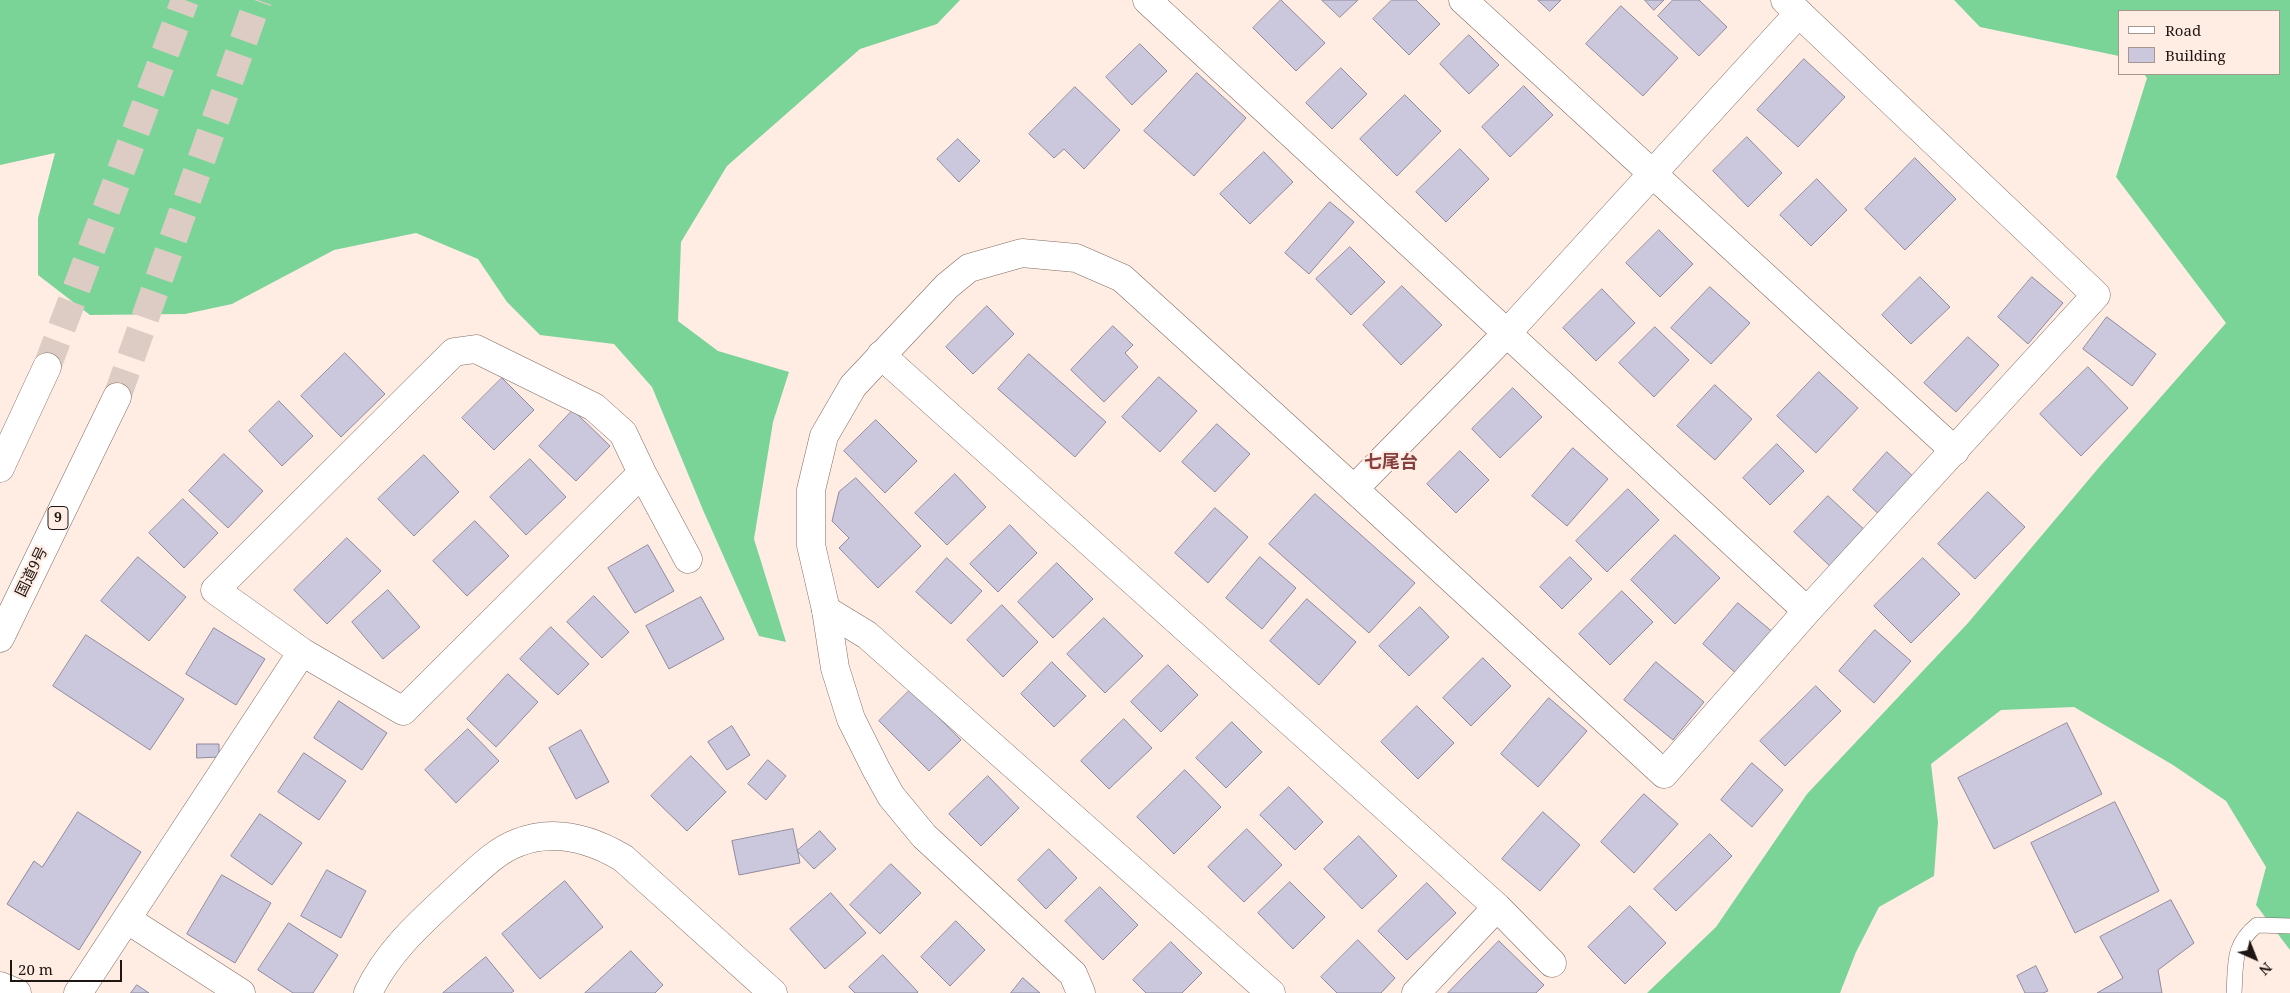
<!DOCTYPE html>
<meta charset="utf-8">
<style>
body{margin:0}
#map{position:relative;width:2290px;height:993px;overflow:hidden;background:#ffece3;font-family:"Noto Serif",serif}
canvas{display:block}
.legend{position:absolute;left:2118px;top:10px;width:162px;height:65px;box-sizing:border-box;background:#ffece3;border:1px solid #a59690;margin:0;padding:6px 9px;list-style:none;font-size:15px;color:#1e1613}
.legend li{display:flex;align-items:center;gap:10px;height:25px}
.legend b{width:25px;border:1px solid #a59690}
.north{position:absolute;left:2230px;top:933px;width:50px;height:50px;-webkit-text-stroke:4px #ffece3;paint-order:stroke;rotate:136deg;font-size:14px;font-weight:700;line-height:20px;text-align:center;color:#1e1613}
.north::after{content:'';display:block;margin:auto;width:18px;height:22px;background:#1e1613;clip-path:polygon(50% 0,100% 100%,50% 72%,0 100%)}
.scale{position:absolute;left:10px;top:960px;width:112px;height:22px;box-sizing:border-box;border:2px solid #1e1613;border-top:0;padding-left:6px;font-size:15px;line-height:18px;white-space:nowrap;color:#1e1613;-webkit-text-stroke:4px #ffece3;paint-order:stroke}
</style>
<div id="map">
<canvas width="2290" height="993"></canvas>
<ul class="legend">
<li><b style="height:6px;background:#fff"></b>Road</li>
<li><b style="height:14px;background:#cbc7dc"></b>Building</li>
</ul>
<div class="north">N</div>
<div class="scale">20 m</div>
</div>
<script>
const context = document.querySelector('canvas').getContext('2d');
context.lineJoin = 'round';
function fill(path, color) {
  context.fillStyle = color;
  context.fill(path, 'evenodd');
}
function stroke(path, color, width, dash) {
  context.strokeStyle = color;
  context.lineWidth = width;
  context.lineCap = dash ? 'butt' : 'round';
  context.setLineDash(dash || []);
  context.stroke(path);
}
function label(font, color, halo, rows, align = 'center') {
  context.font = font + ' "Noto Serif","Noto Sans JP",serif';
  context.lineWidth = 4.5;
  context.setLineDash([]);
  context.textBaseline = 'middle';
  context.strokeStyle = halo;
  context.fillStyle = color;
  for (const [text, x, y, turn = 0] of rows) {
    context.save();
    context.translate(x, y);
    context.rotate((+turn || 0) * Math.PI / 180);
    context.textAlign = isNaN(turn) ? turn : align;
    if (halo) context.strokeText(text, 0, 0);
    context.fillText(text, 0, 0);
    context.restore();
  }
}
fill(new Path2D(`
 M0,0H960L937,24L860,49L727,166L681,242L678,321L718,351L789,372L773,422L754,539L786,642L759,636L703,510L652,387L614,344L540,335L507,302L478,259L416,233L334,250L232,304L185,314L90,315L38,275V218L55,153L0,165Z
 M1954,0H2290V950L2256,905L2266,867L2226,801L2173,765L2074,707L2001,710L1931,764L1938,822L1934,876L1879,907L1856,952L1840,993H1647L1716,927L1807,794L1968,623L2101,465L2226,323L2116,177L2147,78L2144,74H2279V11H2119V56L1980,27Z`), '#7ad497');
const building = new Path2D(`
 M1281,0L1325,43L1296,71L1253,28Z
 M1322,0H1358L1340,17Z
 M1392,0H1416L1440,24L1409,55L1373,19Z
 M1538,0H1561L1550,11Z
 M1645,0H1664L1654,10Z
 M1673,0H1699L1727,27L1699,56L1658,16Z
 M1621,6L1678,58L1643,96L1586,44Z
 M1469,35L1499,65L1469,94L1440,64Z
 M1140,44L1167,71L1132,105L1106,77Z
 M1804,59L1845,97L1798,147L1757,110Z
 M1341,68L1367,94L1332,129L1306,103Z
 M1197,73L1246,118L1194,176L1144,131Z
 M1524,86L1553,115L1510,157L1482,127Z
 M1075,87L1120,130L1084,169L1064,149L1054,158L1029,134Z
 M1405,95L1441,131L1397,176L1360,139Z
 M1747,137L1782,173L1748,207L1713,171Z
 M958,139L980,161L959,182L937,159Z
 M1460,149L1489,179L1446,222L1416,192Z
 M1264,152L1293,182L1250,224L1220,194Z
 M1915,158L1956,199L1905,250L1865,209Z
 M1817,179L1847,210L1811,246L1780,215Z
 M1330,202L1354,222L1309,274L1285,253Z
 M1659,230L1693,264L1660,297L1626,263Z
 M1350,247L1385,282L1351,315L1316,279Z
 M1920,277L1950,307L1911,344L1882,315Z
 M2032,277L2063,303L2028,344L1998,317Z
 M1402,286L1442,325L1401,365L1363,325Z
 M1710,287L1750,323L1711,364L1671,328Z
 M1602,289L1635,323L1596,361L1563,328Z
 M987,306L1014,334L973,374L946,347Z
 M2107,317L2156,354L2132,386L2083,349Z
 M1113,326L1133,345L1125,353L1138,367L1104,402L1071,370Z
 M1655,327L1689,360L1654,397L1619,363Z
 M1968,337L1999,365L1956,412L1924,383Z
 M345,353L385,394L341,437L301,396Z
 M1029,354L1106,422L1075,457L998,389Z
 M2088,367L2128,408L2081,456L2040,414Z
 M1819,372L1858,408L1816,453L1777,416Z
 M1159,377L1197,411L1160,452L1122,417Z
 M502,378L534,410L494,450L462,418Z
 M1715,385L1752,419L1715,460L1677,426Z
 M1513,388L1542,417L1500,458L1472,429Z
 M279,401L313,436L282,466L249,431Z
 M573,410L610,446L576,481L539,446Z
 M876,420L917,461L885,493L844,451Z
 M1217,424L1250,454L1215,492L1182,462Z
 M1777,444L1804,471L1770,505L1743,478Z
 M1573,448L1608,479L1567,526L1532,496Z
 M1460,451L1489,480L1456,513L1427,484Z
 M1887,452L1917,480L1883,518L1853,490Z
 M224,454L263,491L228,528L189,491Z
 M424,455L459,492L414,536L378,499Z
 M530,459L566,497L526,535L490,497Z
 M955,474L986,507L947,545L915,513Z
 M856,478L921,546L878,588L839,548L849,538L832,521L839,492Z
 M1628,489L1659,520L1607,572L1576,541Z
 M1988,492L2025,527L1975,579L1938,544Z
 M1315,494L1415,583L1369,633L1269,544Z
 M1828,496L1868,533L1834,570L1794,532Z
 M183,499L218,533L184,568L149,533Z
 M1215,508L1248,537L1208,583L1175,553Z
 M475,521L509,556L467,596L433,561Z
 M1010,525L1037,553L998,592L970,564Z
 M1675,535L1720,578L1675,624L1631,580Z
 M347,538L381,571L327,624L294,590Z
 M648,545L674,591L635,613L608,568Z
 M138,557L186,597L149,641L101,601Z
 M1260,557L1296,588L1262,629L1226,598Z
 M1570,557L1592,579L1562,609L1540,587Z
 M947,558L982,591L951,624L916,592Z
 M1923,558L1960,594L1911,643L1874,606Z
 M1057,563L1093,599L1053,638L1018,602Z
 M388,590L420,627L383,659L352,622Z
 M1622,591L1653,622L1610,665L1579,634Z
 M594,596L629,632L602,658L567,622Z
 M701,597L724,639L669,669L646,626Z
 M1307,599L1356,642L1319,685L1270,641Z
 M1738,603L1775,634L1739,676L1703,644Z
 M1002,605L1038,642L1003,677L967,640Z
 M1420,607L1449,637L1409,676L1379,646Z
 M1104,618L1143,656L1105,693L1067,654Z
 M551,627L589,664L558,695L520,659Z
 M214,628L265,659L236,705L186,674Z
 M1875,630L1911,661L1874,703L1839,671Z
 M86,635L184,699L150,750L53,686Z
 M1483,658L1511,686L1471,726L1443,698Z
 M1052,662L1086,696L1054,727L1021,694Z
 M1656,662L1704,702L1673,740L1624,700Z
 M1168,665L1198,695L1161,732L1131,702Z
 M508,674L538,702L496,747L467,719Z
 M1816,686L1841,711L1785,766L1760,741Z
 M911,689L961,740L929,771L879,721Z
 M1549,698L1587,731L1538,787L1501,754Z
 M339,701L387,733L362,770L314,738Z
 M1417,706L1454,743L1418,779L1381,742Z
 M1124,719L1152,748L1109,789L1081,761Z
 M1232,722L1262,752L1226,788L1196,758Z
 M2067,723L2102,794L1994,849L1958,778Z
 M732,726L750,755L727,770L708,742Z
 M468,729L499,761L456,803L425,770Z
 M581,730L609,782L576,799L549,748Z
 M197,744H219V757L197,758Z
 M304,753L346,781L319,820L278,792Z
 M691,756L726,792L687,831L651,796Z
 M768,760L786,776L766,800L748,784Z
 M1752,763L1783,790L1752,827L1721,800Z
 M1185,770L1221,807L1174,854L1137,817Z
 M988,776L1019,808L981,846L949,814Z
 M1289,787L1323,822L1295,850L1260,815Z
 M1644,794L1678,824L1634,873L1601,842Z
 M2115,802L2159,891L2075,933L2031,843Z
 M78,812L141,852L79,950L7,904L34,861L42,867Z
 M1543,812L1580,845L1540,891L1502,859Z
 M260,814L302,843L272,885L231,856Z
 M793,829L800,863L739,875L732,841Z
 M1247,829L1282,865L1244,902L1208,867Z
 M820,831L836,849L814,869L797,851Z
 M1710,834L1732,856L1676,911L1654,889Z
 M1359,836L1397,876L1362,909L1324,869Z
 M1049,849L1077,878L1046,909L1018,880Z
 M891,864L921,893L880,934L850,905Z
 M327,870L366,891L341,938L301,916Z
 M222,875L271,903L235,963L187,934Z
 M565,881L603,927L540,979L502,934Z
 M1290,882L1325,917L1293,949L1258,913Z
 M1427,883L1456,913L1407,960L1378,931Z
 M1100,887L1138,925L1103,960L1065,921Z
 M831,893L866,933L825,969L790,929Z
 M2171,900L2194,943L2158,970L2162,993H2097L2123,978L2100,937Z
 M1630,906L1666,943L1625,984L1588,947Z
 M956,921L985,950L950,986L921,957Z
 M289,923L338,955L313,993H293L258,970Z
 M1358,940L1395,978L1381,993H1337L1321,977Z
 M1499,941L1544,985L1536,993H1448Z
 M1171,942L1202,973L1182,993H1146L1133,980Z
 M631,951L663,985L655,993H585Z
 M883,955L918,992L917,993H855L849,987Z
 M486,957L514,991L511,993H443Z
 M2036,966L2048,991L2043,993H2025L2017,976Z
 M1023,978L1040,993H1011Z
 M137,985L149,993H131Z`);
fill(building, '#cbc7dc');
stroke(building, '#8f8a9e', 1);
stroke(new Path2D(`
 M47,367L185,0
 M117,397L258,0`), '#ddccc4', 28, [28, 14]);
const lane = new Path2D(`
 M2234,993C2236,964 2232,945 2257,925L2290,926`);
const street = new Path2D(`
 M1147,0L1807,611
 M1463,0L1955,451
 M881,355L1497,907L1552,963
 M1354,489L1664,774L1807,611L2096,295L1785,0
 M826,610L867,635L1271,993
 M302,652L403,711L642,473L688,559
 M128,920L241,993
 M0,986L17,993
 M78,993L302,652L215,590L454,352L476,349L594,407L623,433L642,473
 M1416,993L1497,907`);
const secondary = new Path2D(`
 M368,993C389,948 427,917 462,884C479,869 496,851 517,843C554,828 591,839 623,858L773,993
 M1081,993L1073,974L924,836L891,796L876,769L851,719L835,668L826,610L811,545V490L824,436L853,386L947,286L969,268L1022,253L1076,258L1122,278L1354,489L1508,332L1799,13`);
const highway = new Path2D(`
 M0,468L47,367
 M0,638L117,397`);
stroke(lane, '#806c63', 16);
stroke(street, '#806c63', 29);
stroke(secondary, '#806c63', 29);
stroke(highway, '#806c63', 29);
stroke(lane, '#fff', 15);
stroke(street, '#fff', 28);
stroke(secondary, '#fff', 28);
stroke(highway, '#fff', 28);
for (const [x, y, w] of [
 [58,518,20]
]) {
  const box = new Path2D();
  box.roundRect(x - w / 2, y - 11.5, w, 23, 4);
  context.fillStyle = '#ffece3';
  context.fill(box);
  stroke(box, '#1e1613', 1);
}
label('bold 14px', '#1e1613', null, [
 ["9",58,518]
]);
label('15px', '#1e1613', '#ffece3', [
 ["国道9号",32,572,-64]
]);
label('bold 18px', '#873e3e', '#ffece3', [
 ["七尾台",1391,463]
]);
</script>
